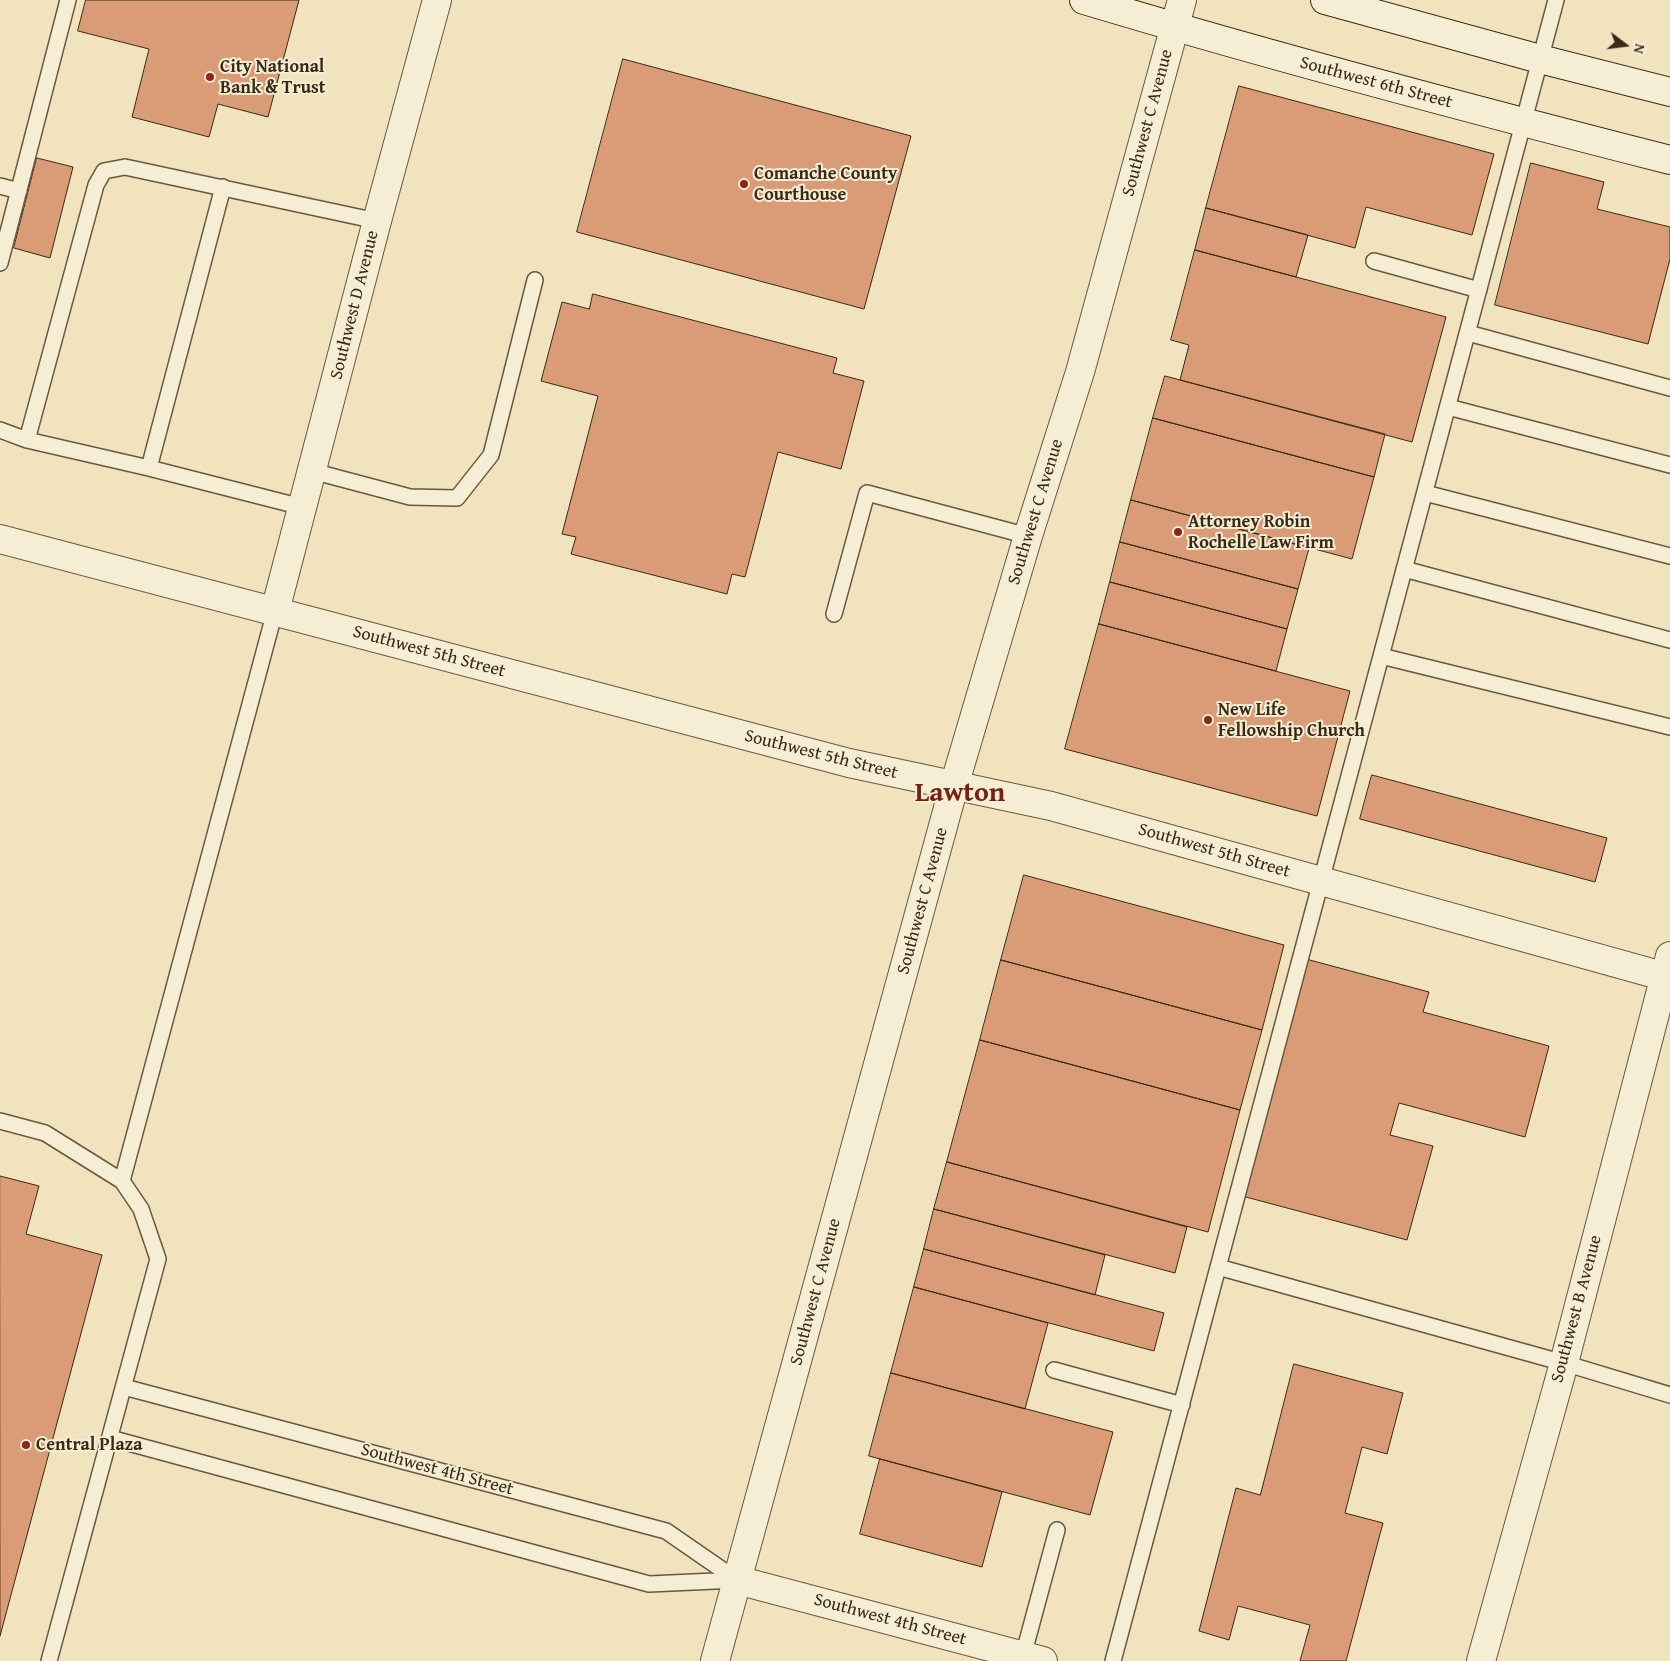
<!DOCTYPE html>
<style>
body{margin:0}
#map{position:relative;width:1670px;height:1661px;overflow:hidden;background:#f1e3be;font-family:"Gentium Book Plus",serif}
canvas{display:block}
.north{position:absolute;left:1600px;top:20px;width:50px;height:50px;-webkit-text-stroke:4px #f6edd5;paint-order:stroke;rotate:105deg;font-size:14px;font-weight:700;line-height:20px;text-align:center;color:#392a15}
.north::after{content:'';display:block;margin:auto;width:18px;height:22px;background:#392a15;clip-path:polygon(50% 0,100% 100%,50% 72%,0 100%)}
</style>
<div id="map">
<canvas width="1670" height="1661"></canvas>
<div class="north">N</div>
</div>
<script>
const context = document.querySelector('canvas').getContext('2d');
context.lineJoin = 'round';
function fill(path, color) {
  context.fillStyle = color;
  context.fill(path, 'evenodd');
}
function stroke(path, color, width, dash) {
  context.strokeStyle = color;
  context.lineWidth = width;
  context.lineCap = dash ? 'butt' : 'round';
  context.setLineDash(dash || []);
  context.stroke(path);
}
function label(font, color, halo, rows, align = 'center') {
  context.font = font + ' "Gentium Book Plus",serif';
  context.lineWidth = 4;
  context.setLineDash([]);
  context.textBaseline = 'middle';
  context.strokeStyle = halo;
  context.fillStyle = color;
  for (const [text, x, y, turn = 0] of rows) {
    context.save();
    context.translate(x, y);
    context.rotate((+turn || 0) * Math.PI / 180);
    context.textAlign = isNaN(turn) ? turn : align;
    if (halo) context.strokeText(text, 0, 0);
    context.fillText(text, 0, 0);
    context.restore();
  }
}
const building = new Path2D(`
 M86,0H299L268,117L218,104L209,137L132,117L149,49L78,31Z
 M623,59L911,136L864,309L577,232Z
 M1239,86L1494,154L1472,235L1366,207L1355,248L1206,208Z
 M37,158L73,167L50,258L14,248Z
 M1531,163L1604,182L1597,209L1670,227V259L1648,344L1495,305Z
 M1206,208L1308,235L1296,277L1195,250Z
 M1195,250L1446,317L1412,442L1180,380L1189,345L1171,340Z
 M593,294L837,358L833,373L864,381L841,469L778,452L745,577L732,574L727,594L571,554L576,537L562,534L598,396L541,381L562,302L589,309Z
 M1165,376L1385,434L1374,477L1153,418Z
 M1153,418L1374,477L1352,559L1131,500Z
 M1131,500L1309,548L1298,589L1120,542Z
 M1120,542L1298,589L1287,629L1110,582Z
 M1110,582L1287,629L1276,671L1099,624Z
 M1099,624L1350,691L1317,816L1065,749Z
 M1372,775L1607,838L1595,882L1360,819Z
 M1024,875L1284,945L1262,1030L1001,960Z
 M1306,959L1429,992L1423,1012L1549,1046L1525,1137L1399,1103L1390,1135L1433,1146L1407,1240L1242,1196Z
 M1001,960L1262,1030L1240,1110L980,1040Z
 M980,1040L1240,1110L1208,1232L947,1162Z
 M947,1162L1187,1227L1175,1273L934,1209Z
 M0,1176L39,1186L26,1234L102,1255L0,1636Z
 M934,1209L1105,1255L1095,1295L924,1249Z
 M924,1249L1164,1313L1154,1351L914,1287Z
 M914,1287L1048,1323L1025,1409L891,1373Z
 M1294,1364L1403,1393L1387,1454L1362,1447L1345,1513L1383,1523L1346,1661H1300L1310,1625L1238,1606L1229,1640L1199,1631L1236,1488L1260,1495Z
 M891,1373L1113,1432L1090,1515L869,1456Z
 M880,1459L1002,1492L982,1567L860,1534Z`);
fill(building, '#d99c77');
stroke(building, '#392a15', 1);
const service = new Path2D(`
 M0,186L19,191
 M1374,261L1479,290
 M0,263L68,0
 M1468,333L1670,388
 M1448,407L1670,465
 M0,430L27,440L149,468L302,507
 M27,440L96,185L104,171L125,167L377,221
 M149,468L223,187
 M312,471L410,497L457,498L491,455L535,280
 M1425,493L1670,556
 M1404,569L1670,640
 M834,614L867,493L1028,536
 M1381,656L1670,727
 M0,1121L45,1133L122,1181
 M1218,1267L1564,1363L1670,1395
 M1054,1370L1182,1405
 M124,1387L666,1531L737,1580
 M110,1438L649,1584L737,1580
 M1023,1656L1057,1530
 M49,1661L158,1259L141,1209L122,1181L275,611
 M1113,1661L1556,0`);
const minor = new Path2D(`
 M737,1580L1043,1661`);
const tertiary = new Path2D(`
 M0,539L849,763L1051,806L1670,978
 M275,611L377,221L437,0
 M715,1661L954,786L1028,536L1080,372L1182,0
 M1481,1661L1564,1363L1670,956`);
const secondary = new Path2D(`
 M1084,0C1278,58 1474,110 1670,160
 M1325,0L1540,59L1670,92`);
stroke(service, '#67583f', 18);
stroke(minor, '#67583f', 30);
stroke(tertiary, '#67583f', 30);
stroke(secondary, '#392a15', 30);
stroke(service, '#f6edd5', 15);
stroke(minor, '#f6edd5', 28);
stroke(tertiary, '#f6edd5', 28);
stroke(secondary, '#f6edd5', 28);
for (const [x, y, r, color] of [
 [210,77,5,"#8f2418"],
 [744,184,5,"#8f2418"],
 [1178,532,5,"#8f2418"],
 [1208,720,5,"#8f2418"],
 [26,1445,5,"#8f2418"]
]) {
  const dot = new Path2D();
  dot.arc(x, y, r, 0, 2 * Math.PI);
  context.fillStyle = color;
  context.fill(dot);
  stroke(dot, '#f6edd5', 2);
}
label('bold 18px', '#392a15', '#f6edd5', [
 ["City National",220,67],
 ["Bank & Trust",220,88],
 ["Comanche County",754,174],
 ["Courthouse",754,195],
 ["Attorney Robin",1188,522],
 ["Rochelle Law Firm",1188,543],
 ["New Life",1218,710],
 ["Fellowship Church",1218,731],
 ["Central Plaza",36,1445]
], 'left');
label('18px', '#392a15', '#f6edd5', [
 ["Southwest 6th Street",1376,83,15],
 ["Southwest C Avenue",1148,123,-75],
 ["Southwest D Avenue",355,305,-76],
 ["Southwest C Avenue",1036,512,-73],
 ["Southwest 5th Street",429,652,15],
 ["Southwest 5th Street",821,755,14],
 ["Southwest 5th Street",1214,851,16],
 ["Southwest C Avenue",923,901,-75],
 ["Southwest C Avenue",816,1292,-75],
 ["Southwest B Avenue",1577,1309,-75],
 ["Southwest 4th Street",437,1470,15],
 ["Southwest 4th Street",890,1620,15]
]);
label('bold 28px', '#7a1f14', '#f6edd5', [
 ["Lawton",960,794]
]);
</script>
